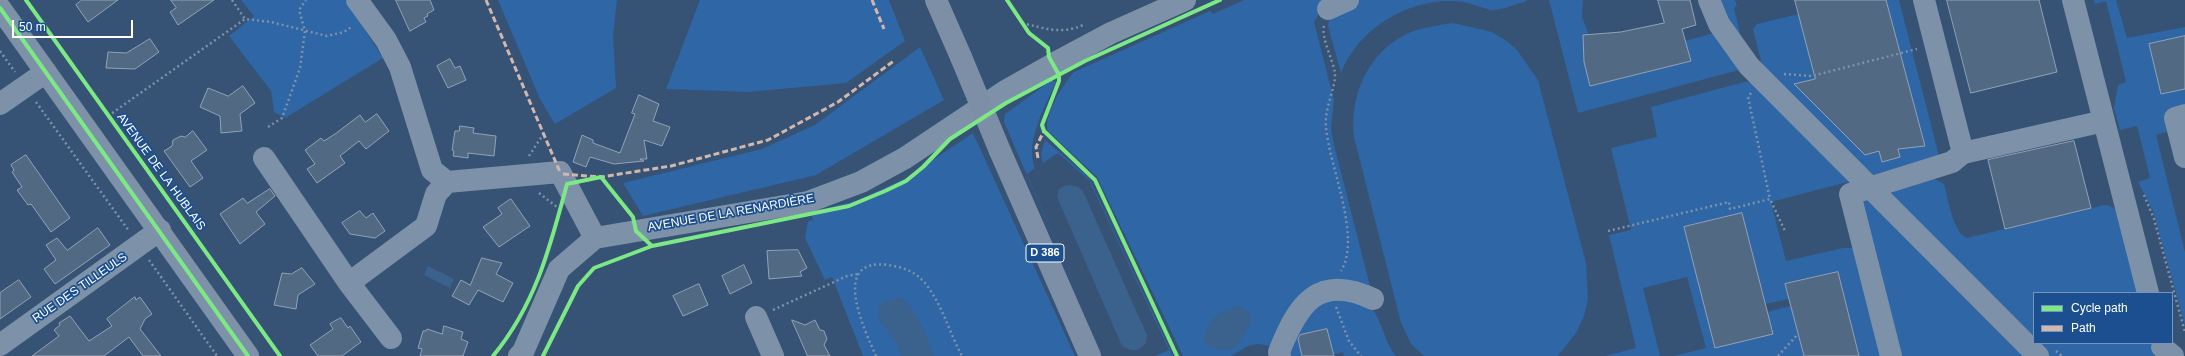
<!DOCTYPE html>
<meta charset="utf-8">
<style>
body{margin:0}
#map{position:relative;width:2185px;height:356px;overflow:hidden;background:#365274;font-family:Helvetica,sans-serif}
canvas{display:block}
.legend{position:absolute;left:2033px;top:292px;width:140px;height:52px;box-sizing:border-box;background:#1b4f8f;border:1px solid #7695bc;margin:0;padding:5px 7px;list-style:none;font-size:12px;color:#fff}
.legend li{display:flex;align-items:center;gap:8px;height:20px}
.legend b{width:20px;border:1px solid #7695bc}
.scale{position:absolute;left:12px;top:20px;width:121px;height:18px;box-sizing:border-box;border:2px solid #fff;border-top:0;padding-left:5px;font-size:12px;line-height:14px;white-space:nowrap;color:#fff;-webkit-text-stroke:3px #1b4f8f;paint-order:stroke}
</style>
<div id="map">
<canvas width="2185" height="356"></canvas>
<ul class="legend">
<li><b style="height:5px;background:#7ce984"></b>Cycle path</li>
<li><b style="height:5px;background:#d1b7ad"></b>Path</li>
</ul>
<div class="scale">50 m</div>
</div>
<script>
const context = document.querySelector('canvas').getContext('2d');
context.lineJoin = 'round';
function fill(path, color) {
  context.fillStyle = color;
  context.fill(path, 'evenodd');
}
function stroke(path, color, width, dash) {
  context.strokeStyle = color;
  context.lineWidth = width;
  context.lineCap = dash ? 'butt' : 'round';
  context.setLineDash(dash || []);
  context.stroke(path);
}
function label(font, color, halo, rows, align = 'center') {
  context.font = font + ' Helvetica,sans-serif';
  context.lineWidth = 3.5;
  context.setLineDash([]);
  context.textBaseline = 'middle';
  context.strokeStyle = halo;
  context.fillStyle = color;
  for (const [text, x, y, turn = 0] of rows) {
    context.save();
    context.translate(x, y);
    context.rotate((+turn || 0) * Math.PI / 180);
    context.textAlign = isNaN(turn) ? turn : align;
    if (halo) context.strokeText(text, 0, 0);
    context.fillText(text, 0, 0);
    context.restore();
  }
}
fill(new Path2D(`
 M241,0H345L383,58L285,118L274,112L271,91L229,36L254,16Z
 M498,0H617L613,35L616,88L555,124L540,99Z
 M700,0H889L905,41L846,83L748,92L666,89Z
 M1244,0H1335L1322,9L1314,22L1334,100L1331,129L1334,145L1371,290L1344,283L1270,346L1258,344L1248,346L1231,356H1183L1097,177L1048,131C1042,118 1065,81 1074,72L1210,11L1213,14Z
 M1360,0H1526L1527,1C1518,4 1498,11 1491,10C1476,6 1467,1 1450,1C1404,1 1358,30 1341,73L1328,26C1330,9 1346,6 1360,0Z
 M1549,0H1583L1582,17L1589,35H1583L1584,50L1596,61L1585,64L1590,86L1690,61L1685,41L1718,32L1743,69L1578,113Z
 M1712,0H1735L1737,6L1734,8L1745,54Z
 M1886,0H1899L1939,156L1872,176L1762,65L1753,29L1757,24L1799,14L1810,56L1895,35Z
 M2094,0H2116L2127,38L2185,27V36L2149,45L2161,94L2185,89V107L2167,132L2156,135L2185,252V325L2153,211L2138,182L2150,178L2137,126L2120,130L2114,108L2118,85L2126,82L2106,1L2095,4Z
 M1453,23L1492,32L1508,42L1517,50L1538,80L1586,263L1588,299L1584,316L1576,333L1558,356H1424L1411,344L1401,323L1354,137C1349,95 1369,49 1411,32C1424,27 1439,25 1453,23Z
 M920,47L944,100L816,175L643,216L623,183L762,149L815,125Z
 M1052,80L1056,82C1046,104 1024,144 1035,168L1027,174L1105,356L1004,122L1005,114Z
 M1744,82H1754L1855,180L1771,202L1786,261L1843,248H1854L1885,356H1859L1838,272L1786,284L1789,299L1765,304L1742,213L1684,227L1715,348L1772,334L1767,312L1791,306L1804,356H1674L1706,348L1687,277L1643,288L1660,356H1605L1636,348L1609,235L1631,230L1611,148L1657,137L1651,107Z
 M973,133L1075,356H863L832,277L825,280L805,238L808,221L813,220L811,212L859,200L906,178Z
 M1045,140L1089,178L1173,356H1155L1169,350L1089,180L1058,153L1043,163L1041,154Z
 M1935,179L1944,184C1948,198 1953,233 1967,238L2104,205C2111,205 2114,208 2119,213L2138,293H2034V343H2151L2154,356H2047L1893,199L1892,193L1898,187Z
 M1870,198L2027,356H1897L1860,203Z
 M1329,298C1339,299 1355,299 1364,303C1383,313 1382,340 1396,356H1344L1343,352L1331,355L1327,329L1298,336L1302,356H1288L1302,320Z`), '#2f66a5');
fill(new Path2D(`
 M1071,185L1078,187L1083,191L1147,335L1146,343C1138,352 1132,352 1122,346L1057,197L1059,189L1064,186Z
 M428,266L454,279L450,288L424,275Z
 M897,298H903C919,314 926,336 934,356H901L896,343L878,317L879,306L886,301Z
 M1240,306L1251,313L1250,324L1236,347L1222,351L1204,344C1207,319 1216,312 1240,306Z`), '#3b618d');
const building = new Path2D(`
 M82,0H118L88,22L76,5Z
 M171,0H214L178,25L170,12L176,8Z
 M396,0H430L434,10L427,14L428,16L424,18L426,22L410,31Z
 M1658,0H1690L1696,25L1682,29L1691,61L1590,86L1584,62L1583,35L1621,32L1664,23Z
 M1795,0H1886L1925,146L1898,149L1900,157L1882,162L1879,151L1865,155L1794,84L1815,79Z
 M1947,0H2039L2057,72L1971,93Z
 M2185,36V89L2161,94L2149,44Z
 M150,39L159,52L135,69L106,68L108,52L126,53Z
 M450,59L455,68L460,66L466,80L448,88L437,66Z
 M243,86L255,103L240,114L242,131L221,133L220,116L200,107L208,88L228,96Z
 M639,95L659,104L653,121L670,127L662,146L644,140L647,159H640L644,161L614,164L590,157L586,167L573,162L582,135L593,140V143L620,153L635,114L632,113Z
 M377,114L389,131L366,149L359,141L340,156L345,163L317,183L307,169L315,164L305,150L321,138L324,141L335,134L360,115L365,122Z
 M460,126L474,128L473,133L496,136L494,156L468,153V158L453,156L454,151L452,150L455,131H459Z
 M193,131L207,150L191,161L203,178L190,187L164,151L172,146L173,140L181,136L185,137Z
 M2074,141L2091,208L2005,229L1988,160Z
 M26,155L70,218L51,232L31,204L28,205L17,190L22,187L12,172L14,170L11,165Z
 M270,189L275,196L256,212L265,224L240,244L220,214L243,198L247,203Z
 M511,199L530,226L499,247L483,227L502,214L498,208Z
 M360,211L366,218L373,213L385,231L375,238L350,234L342,223Z
 M1742,213L1773,334L1715,348L1684,227Z
 M98,228L110,245L55,284L44,269L56,260L46,245L57,238L67,250Z
 M798,250L807,268L800,272L802,276L769,279L767,251Z
 M482,258L502,263L496,274L513,283L503,302L478,290L469,305L452,296L461,280L470,285Z
 M744,265L752,283L730,294L722,276Z
 M302,268L315,284L298,295L296,309L274,305L282,273L291,274Z
 M1838,272L1859,356H1804L1785,284Z
 M19,280L31,297L0,319V293Z
 M699,284L708,305L683,316L673,296Z
 M135,297L136,300L140,297L152,314L145,319L140,329L161,356H143L129,337L104,356H32L59,336L54,330L60,325L59,323L70,316L89,341L112,326L107,319Z
 M341,318L348,328L350,326L361,342L342,356H318L310,345L333,329L330,324Z
 M792,320L805,325L815,320L820,330L824,331L827,339L824,345L830,356H808Z
 M444,326L463,332L461,339L468,342L463,356H420L422,349L418,348L423,331H426L427,329L442,334Z
 M1327,329L1334,356H1302L1298,339L1300,335Z`);
fill(building, '#526984');
stroke(building, '#92a2b6', 1);
stroke(new Path2D(`
 M232,0L245,19
 M1022,23C1044,28 1061,35 1083,25
 M1324,26C1321,38 1333,60 1335,73C1336,87 1324,109 1326,127C1329,166 1362,237 1341,271
 M0,51L15,72
 M1784,74L1812,76L1917,49
 M1751,93L1748,97L1770,199
 M36,102L129,231
 M108,116L245,19L271,22L327,36L344,32L353,26
 M268,127L282,118L300,68L305,31L299,10L306,0
 M529,156L544,133
 M539,193L557,207
 M2144,195L2154,219L2185,332
 M1608,231L1729,202L1730,209L1770,199L1785,231
 M149,260L217,356
 M1336,307L1349,341L1361,356
 M773,310L847,276L858,274
 M2056,351L2062,356
 M876,356C865,331 829,257 888,265C902,267 915,271 925,283C942,304 949,332 962,356
 M1778,356L1798,334`), '#7d92a8', 2.5, [2, 3]);
stroke(new Path2D(`
 M357,0L386,40L400,67L432,170L447,182L560,172L595,238
 M1709,0L1719,24L1749,66L2038,356
 M1924,0L1963,153
 M2073,0L2148,293
 M0,8L248,356
 M1328,9L1348,0
 M0,104L46,72
 M2185,115L2175,118L2185,157
 M264,158L349,283L391,338
 M349,283L426,226L436,194L447,182
 M756,317L773,356
 M0,345L160,230
 M2162,347L2173,356
 M519,356L523,352L559,269L595,238L808,202L861,182L905,158L1007,90L1053,64L1111,33L1185,0
 M1280,356L1279,352C1298,304 1318,273 1373,299
 M1891,356L1850,194L1952,162L1963,153L2104,121`), '#7d92a8', 22);
stroke(new Path2D(`
 M936,0L961,57
 M1000,151L1090,356`), '#7d8ea7', 22);
stroke(new Path2D(`
 M961,57L1000,151`), '#7d8ea7', 22);
stroke(new Path2D(`
 M486,0L560,172
 M872,0L884,29
 M1038,158L1036,147L1044,131
 M563,174L601,177L671,166L768,140L838,102L895,60`), '#d1b7ad', 3, [6, 3]);
stroke(new Path2D(`
 M26,0L280,356
 M1007,0L1029,33L1048,48L1049,57L1059,75V81L1042,125L1044,131L1095,180L1177,356
 M0,8L248,356
 M493,356C536,304 550,247 567,184L601,177L633,217L636,231L652,246
 M543,356L578,286L594,268L652,246L849,206L885,191L906,181L923,167L950,139L1006,103L1085,61L1220,0`), '#7ce984', 4);
for (const [x, y, w] of [
 [1045,253,38]
]) {
  const box = new Path2D();
  box.roundRect(x - w / 2, y - 9, w, 18, 3);
  context.fillStyle = '#1b4f8f';
  context.fill(box);
  stroke(box, '#fff', 1);
}
label('bold 11px', '#fff', null, [
 ["D 386",1045,253]
]);
label('12px', '#fff', '#1b4f8f', [
 ["AVENUE DE LA HUBLAIS",161,172,54],
 ["AVENUE DE LA RENARDIÈRE",731,213,-10],
 ["RUE DES TILLEULS",80,288,-35]
]);
</script>
